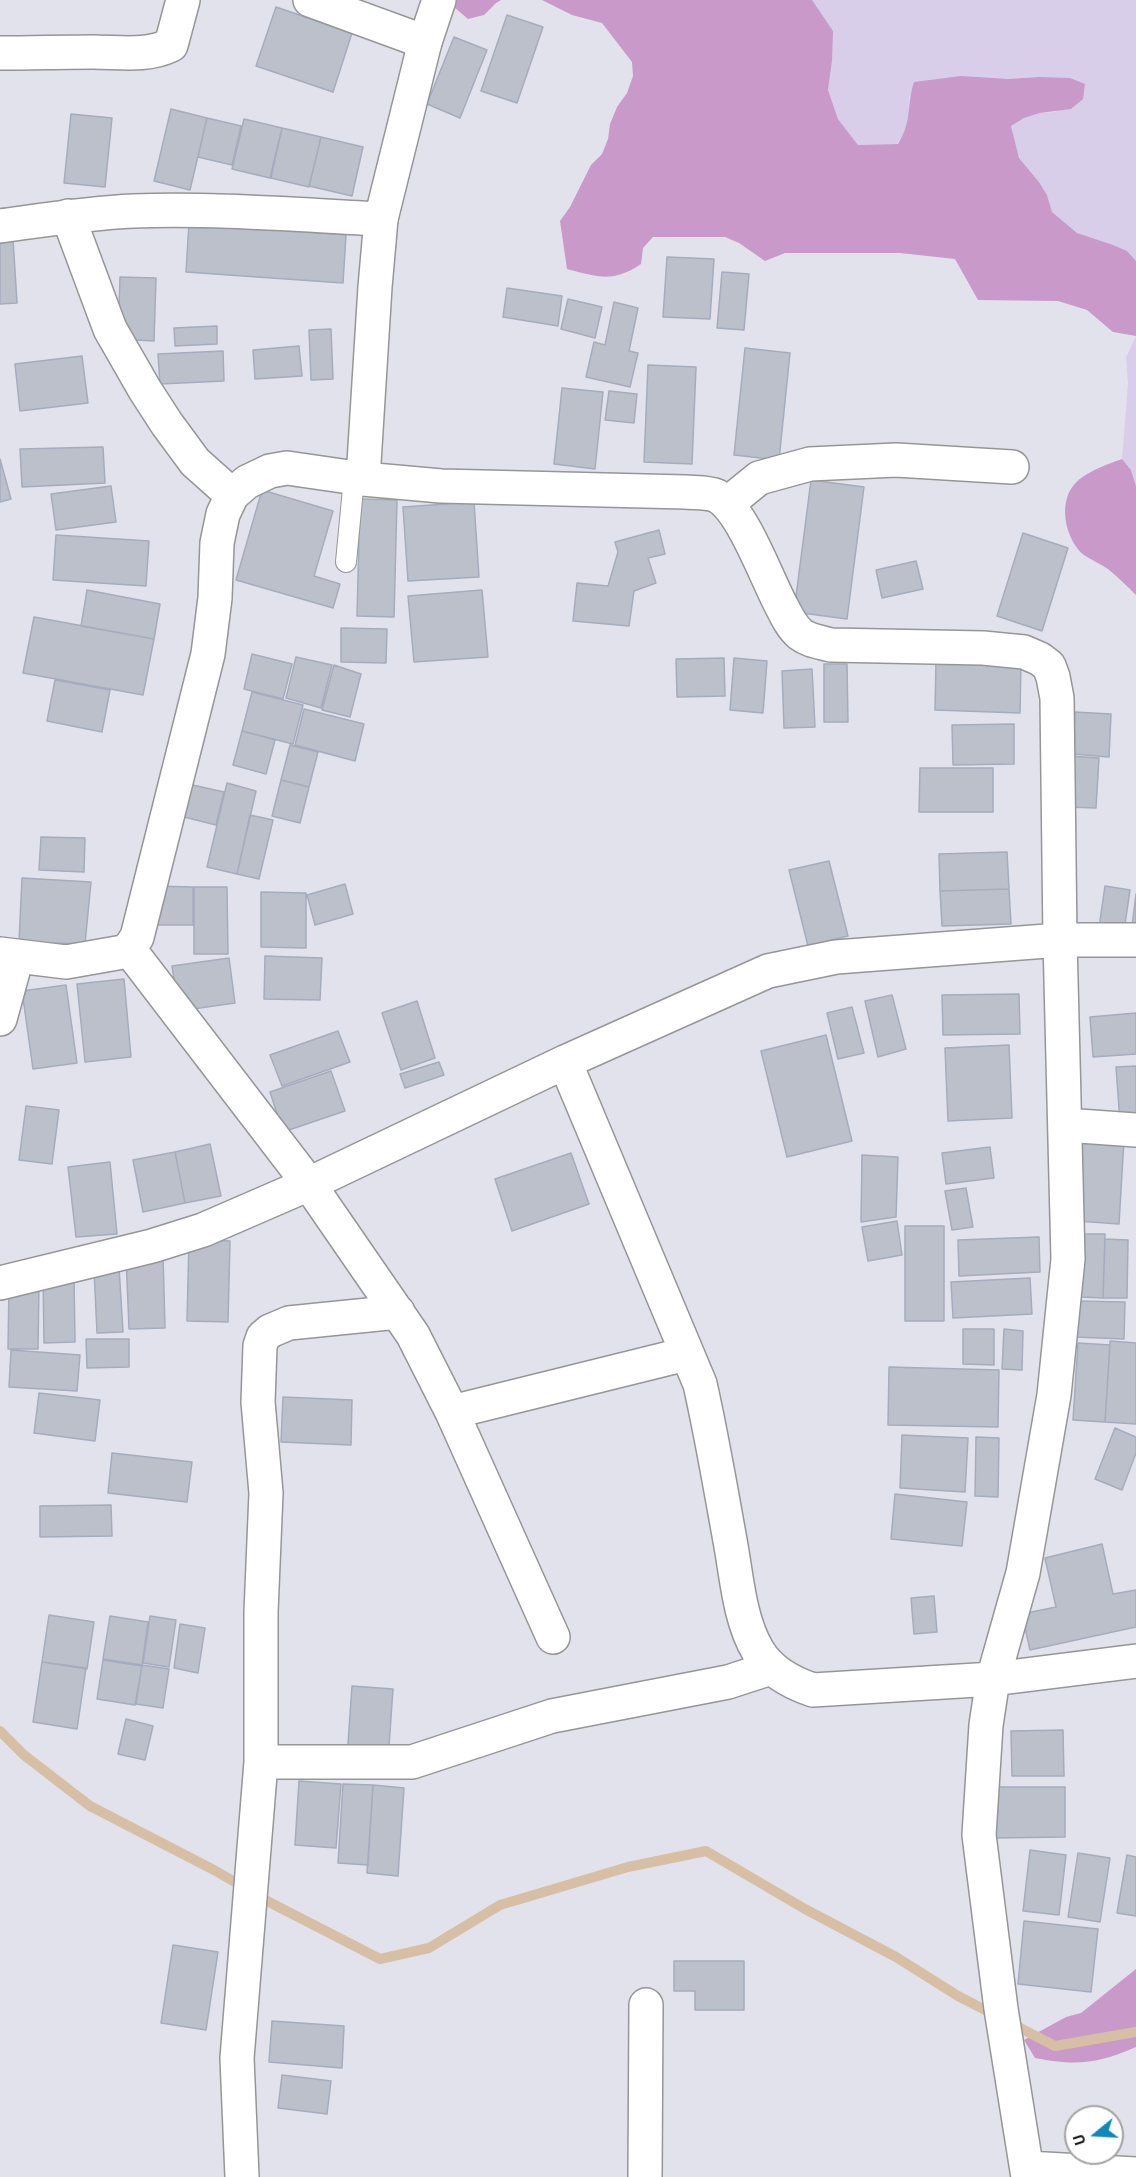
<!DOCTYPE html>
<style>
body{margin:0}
#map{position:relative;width:1136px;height:2177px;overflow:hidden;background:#e2e2ec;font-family:"Titillium Web",sans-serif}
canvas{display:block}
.north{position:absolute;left:1064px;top:2105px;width:60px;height:60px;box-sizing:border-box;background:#fff;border:2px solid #a4a4a4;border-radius:50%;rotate:252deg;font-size:16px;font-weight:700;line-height:24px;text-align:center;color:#1c1c1c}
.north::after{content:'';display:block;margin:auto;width:21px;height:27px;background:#0e89ba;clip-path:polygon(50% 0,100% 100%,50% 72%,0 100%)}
</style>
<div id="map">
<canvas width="1136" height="2177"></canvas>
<div class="north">U</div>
</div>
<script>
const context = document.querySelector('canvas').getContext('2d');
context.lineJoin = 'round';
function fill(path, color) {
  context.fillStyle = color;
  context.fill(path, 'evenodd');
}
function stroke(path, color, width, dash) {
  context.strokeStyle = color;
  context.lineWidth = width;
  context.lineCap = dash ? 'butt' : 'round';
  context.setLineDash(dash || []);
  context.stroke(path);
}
fill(new Path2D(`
 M812,0H1136V261L1127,251L1077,233L1065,224L1052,212L1047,195L1039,182L1019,158L1011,126L1024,118L1040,113L1056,112L1039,77L1008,79L909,96L910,114L907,129L897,144L858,145L838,119L828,90L832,61Z
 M1136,336V486L1131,470L1122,459L1128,384L1126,357Z`), '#d8ceea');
fill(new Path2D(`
 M457,0H501L496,3L484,15L468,19L455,8Z
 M542,0H812L833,31L832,61L828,90L838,119L858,145L898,144C913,119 906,107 914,82L961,76L1008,79L1039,77L1070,78L1085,84L1083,99L1071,109L1040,113L1024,118L1011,126L1019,158L1039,182L1047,195L1052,212L1077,233L1113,245L1127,251L1136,261V336L1113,332L1087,310L1058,301L978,300L955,259L900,253H785L765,261L739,243L725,237H653L643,248L641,264C613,283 598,277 567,269L560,221L570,207L591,165L602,154L608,139L610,124L617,107L627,93L633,76L632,62L602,23L572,15Z
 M1122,459L1131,470L1136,486V595C1127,586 1118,577 1108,569C1101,564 1091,560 1084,555C1066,541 1058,505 1073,486C1084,472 1106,465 1122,459Z
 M1136,1969V2047C1097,2064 1076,2066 1035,2058L1024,2040L1066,2017L1081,2013Z`), '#c999c9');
stroke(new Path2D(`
 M0,1731L24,1755L90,1806L214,1870L271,1903L380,1959L429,1948L500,1905L628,1867L706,1851L805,1909L896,1957L958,1996L1055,2046L1136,2032`), '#d7bfa5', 10);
const building = new Path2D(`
 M276,7L352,33L333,92L256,66Z
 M507,15L543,27L517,103L481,91Z
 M454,37L487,50L460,118L427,104Z
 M171,109L207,118L190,190L154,181Z
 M71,114L112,118L105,187L64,183Z
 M207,118L241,126L232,165L198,157Z
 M244,119L282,128L270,178L232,169Z
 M282,128L321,137L309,187L271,178Z
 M321,137L363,147L352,196L309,186Z
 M189,223L346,235L343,283L186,272Z
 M0,239H13L17,303L0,304Z
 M667,257L714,259L710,319L663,317Z
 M722,272L749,274L744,330L717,328Z
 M120,277L156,278L154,341L118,339Z
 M507,288L562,296L558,326L503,317Z
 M568,299L602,307L595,338L561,329Z
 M614,302L638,308L629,351L638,353L630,387L586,377L594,342L605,345Z
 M217,326V344L175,346L174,328Z
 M331,329L333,379L311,380L309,330Z
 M299,346L302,376L255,379L253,350Z
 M745,348L790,353L779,460L734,455Z
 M223,351L224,381L160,384L158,354Z
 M82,356L88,403L20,411L15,364Z
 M648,365L696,367L692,464L644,462Z
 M562,388L603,392L595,469L554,464Z
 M609,391L637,394L634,423L605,420Z
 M103,447L105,483L22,487L20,449Z
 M0,459L11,499L0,502Z
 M811,480L864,487L847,619L794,612Z
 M111,486L116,522L56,530L51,494Z
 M262,490L333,511L314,576L340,584L333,608L236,580Z
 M360,499L397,500L394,617L357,616Z
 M474,502L479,577L408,581L403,507Z
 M659,530L665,554L648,558L656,583L634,591L629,626L573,621L577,583L608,586L618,552L615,542Z
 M1023,533L1068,548L1042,631L997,616Z
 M56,535L149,541L146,586L53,580Z
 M916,561L923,589L882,598L876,570Z
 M87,590L160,604L154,639L81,626Z
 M482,590L488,657L414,662L408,596Z
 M34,617L154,639L143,695L23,673Z
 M341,628L387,629L386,663L341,662Z
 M252,654L292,664L283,699L244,689Z
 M296,657L332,665L321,708L286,698Z
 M724,658L725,696L677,697L676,659Z
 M734,658L767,661L763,713L730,710Z
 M936,660L1021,663L1020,713L935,710Z
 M824,664H847L848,722H824Z
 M334,665L361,674L350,717L322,710Z
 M812,669L815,727L784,728L782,671Z
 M55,680L110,690L102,732L47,721Z
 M252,692L303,705L293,744L242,731Z
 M304,709L364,724L355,761L295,745Z
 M1075,712L1111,714L1109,757L1073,754Z
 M1014,724V764L953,765L952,725Z
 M242,731L275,740L266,774L233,765Z
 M290,745L318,752L309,787L281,780Z
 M1070,756L1099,758L1096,808L1067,807Z
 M920,768H993V812H919Z
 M281,780L309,787L300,823L272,816Z
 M184,783L224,792L216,825L176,815Z
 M227,783L256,791L237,874L207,867Z
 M250,815L273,820L259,879L237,874Z
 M41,837L85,838L84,872L39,870Z
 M1007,852L1009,889L940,891L939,854Z
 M829,861L848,936L808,946L789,870Z
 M22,878L91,882L85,944L19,942Z
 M345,884L353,914L315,925L307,895Z
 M156,886L193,887V925H157Z
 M1105,886L1130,890L1124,931L1099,927Z
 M194,887H227L228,954H194Z
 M1009,889L1011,924L942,926L940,891Z
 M261,892L306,893V948L261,947Z
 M1136,894V926H1132Z
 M265,956L322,958L320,1000L264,999Z
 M229,958L235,1003L179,1011L172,966Z
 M124,979L131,1057L85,1062L77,984Z
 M66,985L77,1063L33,1069L22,991Z
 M1019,994L1020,1034L943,1035L942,995Z
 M892,995L906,1049L878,1057L865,1001Z
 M417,1001L435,1058L401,1070L382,1013Z
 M852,1007L864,1053L838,1059L827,1013Z
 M1136,1013V1054L1093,1057L1090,1017Z
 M338,1031L350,1062L282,1086L270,1055Z
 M826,1035L852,1141L787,1157L761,1051Z
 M1009,1045L1012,1118L948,1121L945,1048Z
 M439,1062L444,1075L405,1088L400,1074Z
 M1136,1066V1121L1120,1122L1116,1067Z
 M331,1071L345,1111L283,1132L270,1092Z
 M26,1106L59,1110L52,1164L19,1160Z
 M1083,1137L1124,1140L1119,1224L1077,1221Z
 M210,1144L221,1196L185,1203L175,1152Z
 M990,1147L994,1178L946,1184L942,1153Z
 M175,1152L185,1203L143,1212L133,1160Z
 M571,1153L589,1204L512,1231L495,1179Z
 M862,1155L898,1157L896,1217L861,1222Z
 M110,1162L117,1234L76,1237L68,1167Z
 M966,1188L973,1227L952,1230L945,1191Z
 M897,1221L902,1255L868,1261L862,1227Z
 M905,1226H944V1321H905Z
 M1083,1234H1105L1103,1298L1081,1297Z
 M1039,1237L1040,1272L959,1276L958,1240Z
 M189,1239L230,1241L228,1322L187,1321Z
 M1105,1239L1128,1240L1127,1298H1103Z
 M163,1255L165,1328L129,1329L126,1256Z
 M119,1267L123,1332L97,1333L94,1269Z
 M74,1276L75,1342L44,1343L43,1277Z
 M1030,1278L1032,1314L953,1318L951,1282Z
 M9,1283L39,1284L38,1349H8Z
 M1076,1301L1125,1302L1124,1339L1074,1337Z
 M963,1329H994V1365L963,1364Z
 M1004,1329L1023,1331L1022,1370L1002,1369Z
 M86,1339H129V1367L87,1368Z
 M1110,1341L1136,1343V1424L1105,1422Z
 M1078,1343L1110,1345L1105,1422L1073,1420Z
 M11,1350L80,1355L77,1391L9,1387Z
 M889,1367L999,1370L998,1427L888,1425Z
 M39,1393L100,1400L95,1441L34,1433Z
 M283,1397L352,1400L351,1445L281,1442Z
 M1115,1428L1136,1437V1453L1122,1490L1095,1479Z
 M902,1435L968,1438L965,1492L900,1488Z
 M976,1437L999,1438L998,1497L975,1496Z
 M112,1453L192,1462L187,1502L108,1493Z
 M895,1494L967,1502L962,1546L891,1539Z
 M111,1505L112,1536L40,1537V1506Z
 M1102,1544L1113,1594L1136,1590V1627L1030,1650L1022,1614L1056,1607L1045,1558Z
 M934,1596L937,1632L914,1634L911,1598Z
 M49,1615L94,1622L87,1669L42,1662Z
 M110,1616L148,1622L142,1665L103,1659Z
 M150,1616L176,1620L169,1667L143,1663Z
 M180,1624L205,1628L198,1673L174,1668Z
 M103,1660L142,1666L135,1705L97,1699Z
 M42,1662L86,1668L77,1729L33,1722Z
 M142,1665L169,1669L163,1708L136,1704Z
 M352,1686L393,1689L388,1761L347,1758Z
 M126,1719L153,1726L145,1760L118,1754Z
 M1063,1730L1064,1776H1012L1011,1731Z
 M299,1781L341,1784L336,1848L295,1845Z
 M343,1784L373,1785L368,1865L338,1863Z
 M373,1785L404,1788L398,1876L367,1873Z
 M993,1787H1065V1837L993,1838Z
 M1030,1850L1066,1855L1059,1915L1023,1911Z
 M1078,1853L1110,1858L1100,1922L1068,1917Z
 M1127,1855L1136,1857V1916L1117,1913Z
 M1024,1921L1098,1929L1091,1992L1018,1984Z
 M173,1945L218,1952L206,2030L161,2023Z
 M674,1961H744V2010H695V1991H674Z
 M272,2021L344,2026L342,2068L269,2062Z
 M282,2075L331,2081L327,2114L278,2108Z`);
fill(building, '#bcc0cb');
stroke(building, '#a5acbd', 1.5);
const service = new Path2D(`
 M346,562L354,478`);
const minor = new Path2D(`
 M310,0L425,42
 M0,53C31,53 62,52 93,52C120,52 146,57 171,45L183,0
 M68,216L110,329L145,390L167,424L195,462L232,495
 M363,479L375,287L381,219
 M727,504L759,478L810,464L896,460L1012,467
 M129,949L309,1184L413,1335L452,1412L553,1637
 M0,954L66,962L123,952L129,949L137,937L208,654L215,598L217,543L223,514L232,495L247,482L270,471L287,468L363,479L441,486L685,492C695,493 708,492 717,496C743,510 767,580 782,607C787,617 792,627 800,634C809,641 820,642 831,645L983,648L1024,652L1040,659L1049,666L1053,677L1057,698L1060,940L1068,1259L1054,1395L1023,1573L993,1679L986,1725L979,1835L1001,2009L1028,2177
 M0,1019L17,957
 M565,1062L700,1384C712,1437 721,1491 731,1546C737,1580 740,1621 758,1651C770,1671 792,1683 813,1690L993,1679L1136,1661
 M1065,1125L1136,1130
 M0,1283L152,1246L203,1230L309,1184L565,1062L768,971L836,957L1060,940H1136
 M452,1412L686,1354
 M261,1762H412L552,1716L728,1682L771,1668
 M1027,2168L1136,2174
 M242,2177L237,2058L261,1762V1612L266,1493L258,1402L260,1346L263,1337L270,1331L289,1323L398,1312
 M645,2177L646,2005`);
const tertiary = new Path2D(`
 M0,226C44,220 88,213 133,211C215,208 299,215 381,219L425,42L439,0`);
stroke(service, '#969696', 22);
stroke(minor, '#969696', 36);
stroke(tertiary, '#969696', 36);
stroke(service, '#fff', 20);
stroke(minor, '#fff', 33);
stroke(tertiary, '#fff', 33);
</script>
